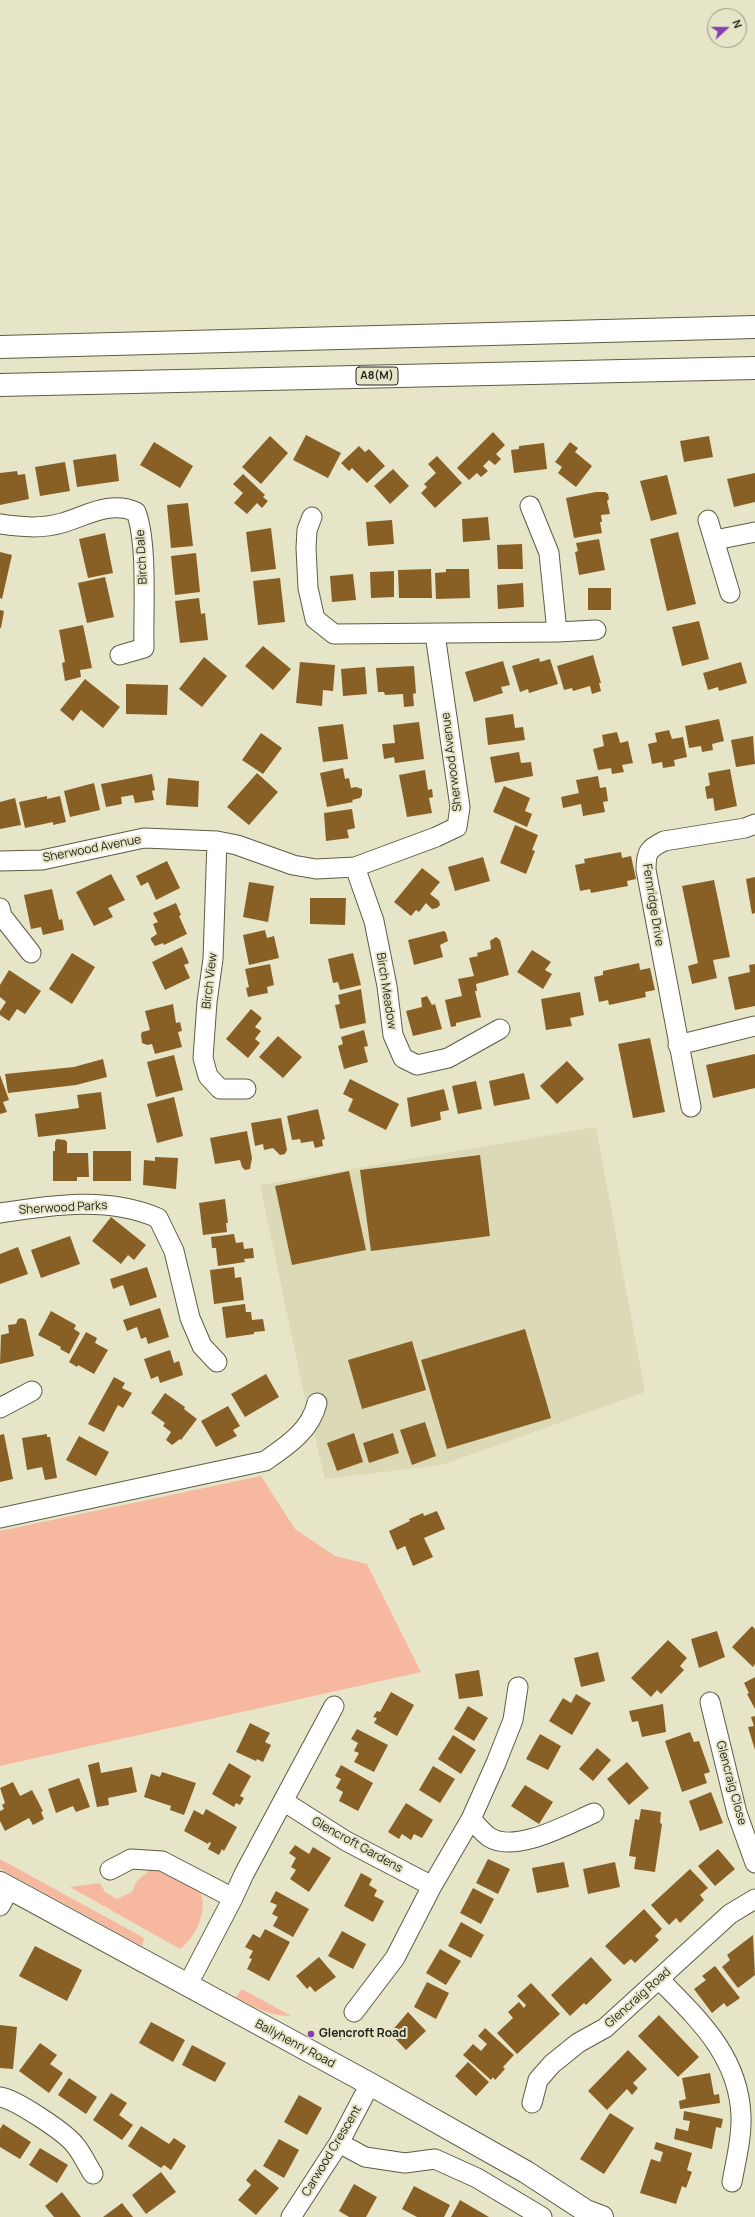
<!DOCTYPE html>
<style>
body{margin:0}
#map{position:relative;width:755px;height:2217px;overflow:hidden;background:#e6e5c8;font-family:Manrope,sans-serif}
canvas{display:block}
.north{position:absolute;left:707px;top:8px;width:40px;height:40px;box-sizing:border-box;background:#e6e5c8;border:1px solid #999882;border-radius:50%;rotate:69deg;font-size:11px;font-weight:700;line-height:16px;text-align:center;color:#25251a}
.north::after{content:'';display:block;margin:auto;width:14px;height:18px;background:#863fb2;clip-path:polygon(50% 0,100% 100%,50% 72%,0 100%)}
</style>
<div id="map">
<canvas width="755" height="2217"></canvas>
<div class="north">N</div>
</div>
<script>
const context = document.querySelector('canvas').getContext('2d');
context.lineJoin = 'round';
function fill(path, color) {
  context.fillStyle = color;
  context.fill(path, 'evenodd');
}
function stroke(path, color, width, dash) {
  context.strokeStyle = color;
  context.lineWidth = width;
  context.lineCap = dash ? 'butt' : 'round';
  context.setLineDash(dash || []);
  context.stroke(path);
}
function label(font, color, halo, rows, align = 'center') {
  context.font = font + ' Manrope,sans-serif';
  context.lineWidth = 4;
  context.setLineDash([]);
  context.textBaseline = 'middle';
  context.strokeStyle = halo;
  context.fillStyle = color;
  for (const [text, x, y, turn = 0] of rows) {
    context.save();
    context.translate(x, y);
    context.rotate((+turn || 0) * Math.PI / 180);
    context.textAlign = isNaN(turn) ? turn : align;
    if (halo) context.strokeText(text, 0, 0);
    context.fillText(text, 0, 0);
    context.restore();
  }
}
fill(new Path2D(`
 M596,1127L645,1392L442,1465L325,1479L302,1385L260,1185Z`), '#dcdab6');
fill(new Path2D(`
 M261,1476L295,1529L335,1556L367,1564L421,1672L0,1766V1531Z
 M0,1859L144,1938L142,1946L0,1869Z
 M153,1867L191,1885L201,1893C207,1914 196,1936 180,1949L70,1887L100,1883L105,1892L117,1899L132,1892L137,1881Z
 M242,1989L291,2016C273,2017 251,2006 236,1997Z`), '#f6b9a0');
fill(new Path2D(`
 M493,432L505,445L496,454L501,459L495,465L489,460L483,466L488,471L481,477L477,473L469,480L457,468Z
 M306,435L341,453L328,478L293,460Z
 M270,436L288,453L261,484L242,467Z
 M709,436L713,457L684,462L680,441Z
 M154,442L193,466L180,488L140,465Z
 M570,442L578,448L575,452L592,466L576,487L558,473L562,467L555,462Z
 M544,443L547,469L514,473L511,450L519,449V446Z
 M359,446L365,452L369,449L385,466L367,483L352,468L349,471L341,463Z
 M116,454L119,481L77,487L73,460Z
 M437,456L462,483L435,508L421,493L427,487L424,484L436,473L428,464Z
 M65,462L70,491L40,496L35,467Z
 M393,469L409,486L390,504L374,486Z
 M17,471L18,475L25,474L29,499L0,505V473Z
 M755,473V502L734,507L727,479Z
 M243,474L265,495L263,497L268,501L262,508L257,503L247,514L234,503L243,493L233,484Z
 M667,475L677,514L651,521L640,481Z
 M596,492H605L608,494L609,499L607,501L610,514L601,515L602,522H600L602,533L574,538L566,498Z
 M188,503L193,546L171,548L167,505Z
 M488,517L490,540L463,542L462,519Z
 M392,520L394,544L368,546L366,522Z
 M271,528L276,569L251,572L246,532Z
 M678,532L696,604L667,611L650,539Z
 M105,533L113,573L88,578L79,539Z
 M599,539L605,570L579,575L575,552L578,551L576,543Z
 M522,544L523,569H498L497,545Z
 M0,552L12,555L2,599L0,598Z
 M196,553L200,592L175,595L171,556Z
 M431,569L432,598H399L398,570Z
 M446,569H469L470,598L436,599L435,573L446,572Z
 M394,571V597L371,598L370,572Z
 M353,574L356,600L332,602L330,576Z
 M105,577L114,617L87,623L78,583Z
 M280,578L285,622L258,625L253,581Z
 M523,583L524,607L498,609L497,585Z
 M588,588H611V610H588Z
 M199,598L201,614L205,613L208,640L180,643L175,601Z
 M0,610L4,611L1,628H0Z
 M699,621L709,659L682,666L672,627Z
 M83,625L92,668L80,670L81,677L65,681L62,663L65,662L59,630Z
 M263,646L291,669L273,690L245,666Z
 M593,655L601,683H599L601,691L592,694L590,686L573,691L572,688L564,690L557,666Z
 M204,657L227,676L202,707L179,689Z
 M539,658L540,662L550,659L558,684L529,693L528,689L520,692L512,666Z
 M503,661L510,685L501,687L503,693L474,702L465,672Z
 M300,662L335,665L333,691L323,690L322,706L296,703Z
 M741,662L747,683L719,691L718,687L708,690L703,673Z
 M414,666L416,693L413,694L414,706L404,707L403,694L385,695L384,692H378L376,668Z
 M365,667L367,694L343,696L341,669Z
 M85,679L120,707L103,728L81,710L73,721L60,710Z
 M126,684L168,685L167,715L126,714Z
 M513,714L515,728L523,727L525,740L488,745L485,718Z
 M719,719L724,741L712,744L713,750L702,752L701,746L689,748L685,726Z
 M419,722L424,759L395,763L394,757L384,759L382,744L395,743L393,725Z
 M343,724L348,759L323,762L318,727Z
 M669,730L672,739L683,737L687,757L674,760L675,766L663,768L662,762L652,764L648,744L657,742L655,733Z
 M617,732L620,743L628,741L633,763L622,765L624,772L612,774L611,768L598,770L593,749L604,746L602,735Z
 M261,733L282,748L263,774L242,760Z
 M753,736L755,764L736,767L731,740Z
 M519,752L521,763L531,762L533,776L495,783L490,757Z
 M343,768L345,779L349,778L351,788L356,787L362,789V795L360,798L352,800L353,802L327,807L320,773Z
 M730,769L737,806L715,811L713,798L707,799L705,787L710,785L708,773Z
 M425,770L428,790L432,789L433,797L429,798L432,813L407,817L399,775Z
 M257,773L278,792L249,825L227,807Z
 M152,774L155,790L152,791L154,800L135,803L133,795L121,797L122,804L106,807L101,784Z
 M598,776L600,788L606,787L608,801L603,802L605,812L583,816L581,804L563,808L561,797L579,793L576,780Z
 M168,778L199,781L198,807L166,805Z
 M94,783L100,810L70,817L64,791Z
 M504,786L530,798L525,811L532,814L527,827L493,812Z
 M47,796V799L60,796L66,822L53,825V822L25,828L19,802Z
 M15,798L21,825L0,829V802Z
 M352,809L355,828L347,830L349,838L326,841L324,813Z
 M515,825L538,835L532,850L535,851L526,874L500,863Z
 M621,852L622,858L631,856L636,879L627,881L628,886L591,893L590,889L580,891L575,865L585,863L584,859Z
 M483,857L490,881L455,891L448,867Z
 M167,861L180,888L156,900L148,882L141,886L136,876Z
 M422,868L440,882L430,894L439,901L440,905L437,908L432,909L426,903L419,912L416,910L411,916L394,902Z
 M111,874L125,900L108,908L113,917L94,926L76,892Z
 M755,877V913L752,914L746,879Z
 M714,880L730,957L713,960L717,978L692,984L688,966L698,963L682,886Z
 M249,882L274,886L268,922L243,917Z
 M52,889L59,920L62,919L64,930L43,935L41,927L31,929L24,895Z
 M310,898H346L345,925L310,924Z
 M176,903L181,915L179,916L187,934L164,945L163,943L155,946L151,940V938L157,934L153,924L158,922L153,913Z
 M265,930L267,938L274,936L279,958L249,965L243,935Z
 M444,931L446,933L448,941L440,945L443,957L414,965L408,940Z
 M496,937L500,940L509,975L476,984L477,991H475L481,1017L456,1023V1026L451,1027L445,1000L462,996L458,979L474,976L469,958L478,956L477,953L491,949L490,941Z
 M182,947L189,963L184,965L190,978L165,990L152,962Z
 M532,950L551,962L545,970L552,974L543,989L517,972Z
 M72,953L95,967L72,1004L49,989Z
 M353,953L361,985L340,990L338,982L333,983L328,959Z
 M639,963L640,970L650,968L655,990L645,992L646,997L609,1005L608,1000L599,1002L594,977L603,975V971Z
 M270,964L274,985L267,987L268,993L248,997L246,988L249,987L245,969Z
 M755,964V1006L735,1010L728,977L750,972L749,965Z
 M9,970L41,991L25,1014L17,1009L9,1021L0,1015V1011L6,1002L0,997V985Z
 M361,989L366,1023L340,1029L335,1005L340,1004L338,995Z
 M580,992L584,1015L570,1018L572,1026L546,1030L541,999Z
 M427,996L432,1005L435,1004L442,1029L413,1036L406,1011L422,1007L421,998Z
 M173,1004L176,1023L180,1022L182,1031L178,1032L182,1047L155,1054L152,1044L147,1045L142,1043L141,1035L142,1032L150,1030L145,1011Z
 M251,1009L262,1018L255,1027L261,1031L255,1039L260,1043L248,1058L226,1039Z
 M364,1030L368,1046L364,1047L368,1062L344,1069L338,1046L343,1044L341,1037Z
 M278,1036L302,1057L283,1078L259,1057Z
 M650,1038L665,1112L633,1118L618,1044Z
 M755,1054V1088L713,1098L706,1065Z
 M174,1055L183,1090L156,1097L147,1062Z
 M103,1059L107,1077L76,1085L8,1093L5,1074L74,1067Z
 M567,1061L584,1079L557,1104L540,1086Z
 M524,1073L530,1099L494,1106L489,1081Z
 M0,1075L9,1100L3,1102L7,1112L0,1114Z
 M350,1079L399,1104L386,1130L348,1111L353,1099L343,1094Z
 M476,1081L482,1109L458,1114L452,1086Z
 M444,1089L449,1110L440,1112L441,1120L411,1127L407,1098Z
 M101,1092L106,1129L38,1137L35,1114L79,1108L77,1095Z
 M174,1097L183,1136L157,1143L147,1104Z
 M318,1109L325,1139L322,1140L323,1146L315,1148L313,1141L301,1143L300,1139L292,1140L287,1116Z
 M281,1118L287,1150L285,1154L280,1155L273,1148L264,1150L263,1144L255,1146L251,1123Z
 M247,1131L252,1158L250,1169L245,1170L242,1167L240,1160L215,1164L210,1138Z
 M57,1139L65,1140L67,1142V1153H88L89,1177H77V1181H53V1151H55V1142Z
 M93,1151H131V1181H93Z
 M480,1155L490,1236L371,1251L360,1170Z
 M155,1157L178,1158L176,1189L143,1185L144,1160L155,1161Z
 M349,1171L366,1250L292,1265L275,1186Z
 M225,1199L228,1223H226L227,1232L203,1235L199,1203Z
 M111,1217L146,1245L134,1260L128,1255L121,1264L92,1241Z
 M234,1234L236,1243L243,1242L244,1249L253,1248L254,1258L244,1259L245,1262L218,1266L216,1248H212L211,1237Z
 M70,1236L80,1264L41,1278L31,1250Z
 M18,1247L28,1274L0,1284V1254Z
 M147,1267L157,1297L130,1306L123,1285L113,1289L110,1279Z
 M234,1267L235,1278L241,1277L244,1300L214,1304L210,1270Z
 M245,1304L246,1312H251L252,1320L263,1319L265,1331L254,1332V1334L226,1338L222,1307Z
 M160,1308L169,1337L148,1344L146,1337L141,1339L137,1327L127,1331L123,1320Z
 M51,1311L76,1325L74,1329L80,1333L69,1354L60,1349L61,1347L38,1335Z
 M22,1318L26,1320L34,1356L0,1364L1,1335L9,1333L8,1325L16,1324L18,1319Z
 M525,1329L551,1418L447,1449L421,1360Z
 M86,1332L97,1338L95,1343L108,1350L94,1374L78,1365L77,1367L69,1362Z
 M412,1341L426,1390L362,1409L348,1360Z
 M170,1350L174,1363L179,1361L183,1375L160,1383L158,1376L151,1379L144,1359Z
 M266,1374L279,1397L245,1417L231,1394Z
 M114,1377L125,1383L122,1388L132,1393L123,1408L118,1405L104,1432L88,1424Z
 M165,1393L185,1407L184,1409L197,1419L181,1440L180,1439L172,1445L166,1440L171,1432L163,1426L165,1423L151,1413Z
 M228,1406L240,1426L233,1430L237,1436L216,1447L201,1421Z
 M425,1422L436,1456L412,1465L400,1430Z
 M354,1433L363,1462L337,1471L327,1443Z
 M393,1433L399,1453L369,1463L363,1443Z
 M4,1434L13,1479L0,1482V1435Z
 M47,1434V1437H50L57,1478L45,1480L42,1467L27,1470L22,1438Z
 M79,1436L109,1452L96,1476L66,1460Z
 M437,1511L445,1529L424,1538L433,1557L413,1566L405,1546L397,1550L389,1531L410,1521L409,1519L423,1513L424,1516Z
 M752,1626L755,1629V1664L753,1667L732,1647Z
 M717,1631L725,1657L699,1668L691,1639Z
 M668,1640L687,1658L680,1666L684,1670L661,1694L657,1690L651,1697L631,1678Z
 M598,1652L605,1681L581,1687L574,1658Z
 M479,1670L483,1696L459,1699L455,1674Z
 M755,1677V1709L747,1694L749,1693L744,1683Z
 M391,1692L414,1705L397,1736L374,1723L377,1718L373,1717L377,1711L380,1712Z
 M576,1694L591,1703L572,1735L549,1721L563,1698L571,1703Z
 M663,1704L666,1732L642,1737L638,1721L632,1722L629,1711Z
 M468,1706L488,1718L474,1741L454,1729Z
 M755,1716V1750L748,1727L754,1726L751,1717Z
 M250,1723L270,1733L265,1742L271,1745L263,1762L257,1759L256,1761L236,1752Z
 M357,1729L388,1745L374,1772L354,1762L359,1753L354,1751L358,1743L351,1739Z
 M690,1732L694,1742L699,1741L710,1772L704,1774L707,1783L682,1792L665,1741Z
 M540,1734L561,1746L548,1770L526,1759Z
 M453,1735L476,1750L461,1774L438,1759Z
 M597,1748L611,1760L593,1781L579,1769Z
 M99,1762L101,1773L132,1767L137,1792L108,1798L109,1805L97,1807L88,1765Z
 M627,1762L649,1788L629,1805L607,1779Z
 M229,1763L251,1776L240,1796L244,1798L240,1805L236,1803L234,1807L212,1794Z
 M341,1765L373,1783L358,1811L339,1801L343,1792L336,1788L341,1779L335,1776Z
 M433,1766L455,1779L440,1803L419,1790Z
 M162,1772L196,1783L184,1815L170,1810L171,1806L144,1797L151,1774L160,1777Z
 M79,1778L90,1807L76,1812L73,1806L56,1813L48,1789Z
 M13,1782L20,1796L32,1790L43,1811L41,1812L44,1819L33,1825L29,1818L5,1831L0,1821V1811L4,1809L2,1805L5,1803L0,1788Z
 M525,1785L553,1802L539,1824L511,1806Z
 M711,1792L723,1823L700,1831L689,1801Z
 M406,1803L433,1820L422,1838L414,1834L411,1840L402,1834L399,1839L388,1832Z
 M206,1809L237,1827L224,1851L222,1849L219,1855L208,1849L211,1843L209,1842L208,1844L184,1831L194,1810L203,1815Z
 M641,1809L661,1812L660,1823L662,1824L655,1872L634,1869L636,1857L629,1856L635,1819L639,1820Z
 M295,1845L309,1854L313,1847L331,1858L309,1892L290,1879L296,1870L291,1867L296,1858L289,1853Z
 M718,1849L735,1869L715,1886L698,1866Z
 M488,1859L510,1869L498,1894L476,1883Z
 M564,1862L569,1887L537,1893L532,1868Z
 M615,1862L620,1887L588,1894L583,1869Z
 M690,1869L708,1888L700,1895L704,1900L680,1923L676,1918L669,1925L651,1905Z
 M361,1873L372,1879L369,1885L377,1890L374,1896L384,1901L373,1922L344,1906Z
 M473,1888L494,1899L481,1924L460,1913Z
 M276,1891L309,1909L293,1937L273,1926L278,1917L272,1914L277,1905L270,1902Z
 M644,1909L662,1929L655,1936L659,1940L635,1963L631,1959L624,1965L605,1946Z
 M461,1922L484,1935L471,1958L448,1946Z
 M265,1929L290,1942L269,1981L247,1969L252,1959L249,1958L253,1951L245,1947L253,1934L260,1938Z
 M342,1931L366,1944L353,1969L328,1956Z
 M753,1935L755,1975L738,1988L722,1967L730,1960L727,1955Z
 M35,1946L82,1970L67,2001L19,1976Z
 M440,1949L461,1961L446,1985L426,1973Z
 M319,1957L336,1977L315,1992L310,1986L307,1989L296,1976Z
 M591,1957L612,1980L586,2005L584,2003L570,2016L551,1995Z
 M715,1966L740,1998L727,2007L724,2003L712,2013L694,1989L706,1980L702,1976Z
 M427,1982L449,1993L436,2019L414,2007Z
 M531,1983L560,2014L517,2054L497,2033L513,2018L508,2012L519,2002L524,2008L526,2005L517,1996Z
 M408,2012L426,2031L406,2050L390,2033Z
 M659,2015L699,2057L678,2077L638,2036Z
 M151,2022L185,2040L173,2062L139,2043Z
 M0,2025L17,2027L13,2069L0,2068Z
 M485,2028L514,2055L503,2067L505,2069L495,2080L493,2077L491,2080L463,2055L473,2044L481,2051L487,2044L478,2036Z
 M331,2029L343,2036L341,2040L329,2033Z
 M40,2043L57,2055L50,2064L63,2073L49,2093L19,2071Z
 M192,2045L226,2063L215,2082L182,2065Z
 M628,2050L647,2069L633,2083L638,2088L632,2095L627,2089L607,2110L588,2091Z
 M468,2062L489,2082L476,2096L455,2076Z
 M710,2073L714,2095L719,2094L720,2103L680,2109L679,2101L686,2099L682,2078Z
 M69,2078L97,2097L86,2114L58,2095Z
 M111,2093L127,2103L119,2115L133,2125L122,2140L93,2120Z
 M299,2095L322,2108L307,2135L284,2122Z
 M684,2111L723,2119L721,2128L716,2127L712,2149L674,2139L676,2128L688,2131L690,2121L683,2120Z
 M610,2113L634,2128L604,2174L580,2159Z
 M3,2124L31,2142L20,2159L0,2147V2129Z
 M141,2126L169,2144L174,2138L186,2146L171,2170L164,2165L161,2168L128,2146Z
 M279,2139L299,2150L284,2178L263,2166Z
 M656,2142L692,2153L687,2170L692,2172L686,2188L682,2186L676,2204L640,2193L651,2159L660,2162L663,2152L654,2149Z
 M40,2148L68,2165L57,2183L29,2165Z
 M255,2169L279,2188L256,2215L238,2200L251,2185L246,2180Z
 M161,2172L176,2192L146,2214L132,2195Z
 M354,2184L377,2197L366,2217H349L339,2211Z
 M414,2186L450,2205L444,2217H417L402,2209Z
 M62,2192L81,2217H54L45,2206Z
 M460,2200L489,2217H451Z
 M122,2203L133,2217H103Z`), '#886026');
const minor = new Path2D(`
 M530,506L549,553L557,632
 M312,517L307,530L306,548L308,588L315,619L334,634L557,632L596,630
 M708,520L730,593
 M0,524C21,527 41,529 62,523C86,516 111,500 136,512C148,544 143,612 144,648L120,655
 M715,540L755,532
 M217,841L213,959L207,1002L203,1058L208,1076L220,1089H246
 M0,861L42,860L144,838L217,841L237,845L293,865L316,869L355,867L436,837L457,827L460,807L435,634
 M355,867L374,921L387,986L393,1035L403,1058L417,1065L448,1058L500,1029
 M0,908L2,916L31,953
 M678,1045L755,1026
 M691,1107L646,870C646,852 648,849 664,841L745,828L755,824
 M0,1213C52,1205 108,1196 158,1218L174,1251L190,1318L202,1346L217,1362
 M0,1408L32,1391
 M0,1518L265,1461C287,1446 311,1430 317,1403
 M710,1702L737,1813L755,1863
 M283,1801L346,1841L432,1886
 M471,1819C477,1825 482,1832 489,1837C515,1854 568,1824 594,1813
 M110,1870L131,1859L162,1861L233,1898
 M0,1906L10,1888
 M659,1979C698,2019 739,2056 741,2116C742,2137 736,2160 732,2182
 M187,1986L233,1898L244,1874L334,1706
 M354,2012L395,1958L432,1886L471,1819L496,1763L513,1720L518,1687
 M0,2097C15,2099 65,2132 75,2145C82,2153 87,2165 93,2174
 M532,2103L538,2080L552,2064L578,2043L605,2028L730,1914L755,1899
 M339,2143L365,2157L405,2163L435,2159L477,2178L542,2217
 M291,2217L339,2143L370,2084`);
const secondary = new Path2D(`
 M0,1883L370,2084L526,2172L586,2211L602,2217`);
const motorway = new Path2D(`
 M0,347L755,327
 M0,385L755,368`);
stroke(minor, '#5e5c44', 21);
stroke(secondary, '#5e5c44', 24);
stroke(motorway, '#5e5c44', 24);
stroke(minor, '#fff', 19);
stroke(secondary, '#fff', 22);
stroke(motorway, '#fff', 22);
for (const [x, y, r, color] of [
 [311,2034,4,"#863fb2"]
]) {
  const dot = new Path2D();
  dot.arc(x, y, r, 0, 2 * Math.PI);
  context.fillStyle = color;
  context.fill(dot);
  stroke(dot, '#e6e5c8', 1.5);
}
for (const [x, y, w] of [
 [377,376,42]
]) {
  const box = new Path2D();
  box.roundRect(x - w / 2, y - 9, w, 18, 3);
  context.fillStyle = '#e6e5c8';
  context.fill(box);
  stroke(box, '#25251a', 1);
}
label('bold 11px', '#25251a', null, [
 ["A8(M)",377,376]
]);
label('12px', '#25251a', '#e6e5c8', [
 ["Birch Dale",142,557,-93],
 ["Sherwood Avenue",452,762,-97],
 ["Sherwood Avenue",92,849,-11],
 ["Fernridge Drive",653,905,81],
 ["Birch View",210,981,-83],
 ["Birch Meadow",386,991,81],
 ["Sherwood Parks",63,1208,-3],
 ["Glencraig Close",731,1783,75],
 ["Glencroft Gardens",357,1845,29],
 ["Glencraig Road",638,1998,-42],
 ["Ballyhenry Road",295,2044,28],
 ["Carwood Crescent",332,2151,-59]
]);
label('bold 12px', '#25251a', '#e6e5c8', [
 ["Glencroft Road",319,2034]
], 'left');
</script>
